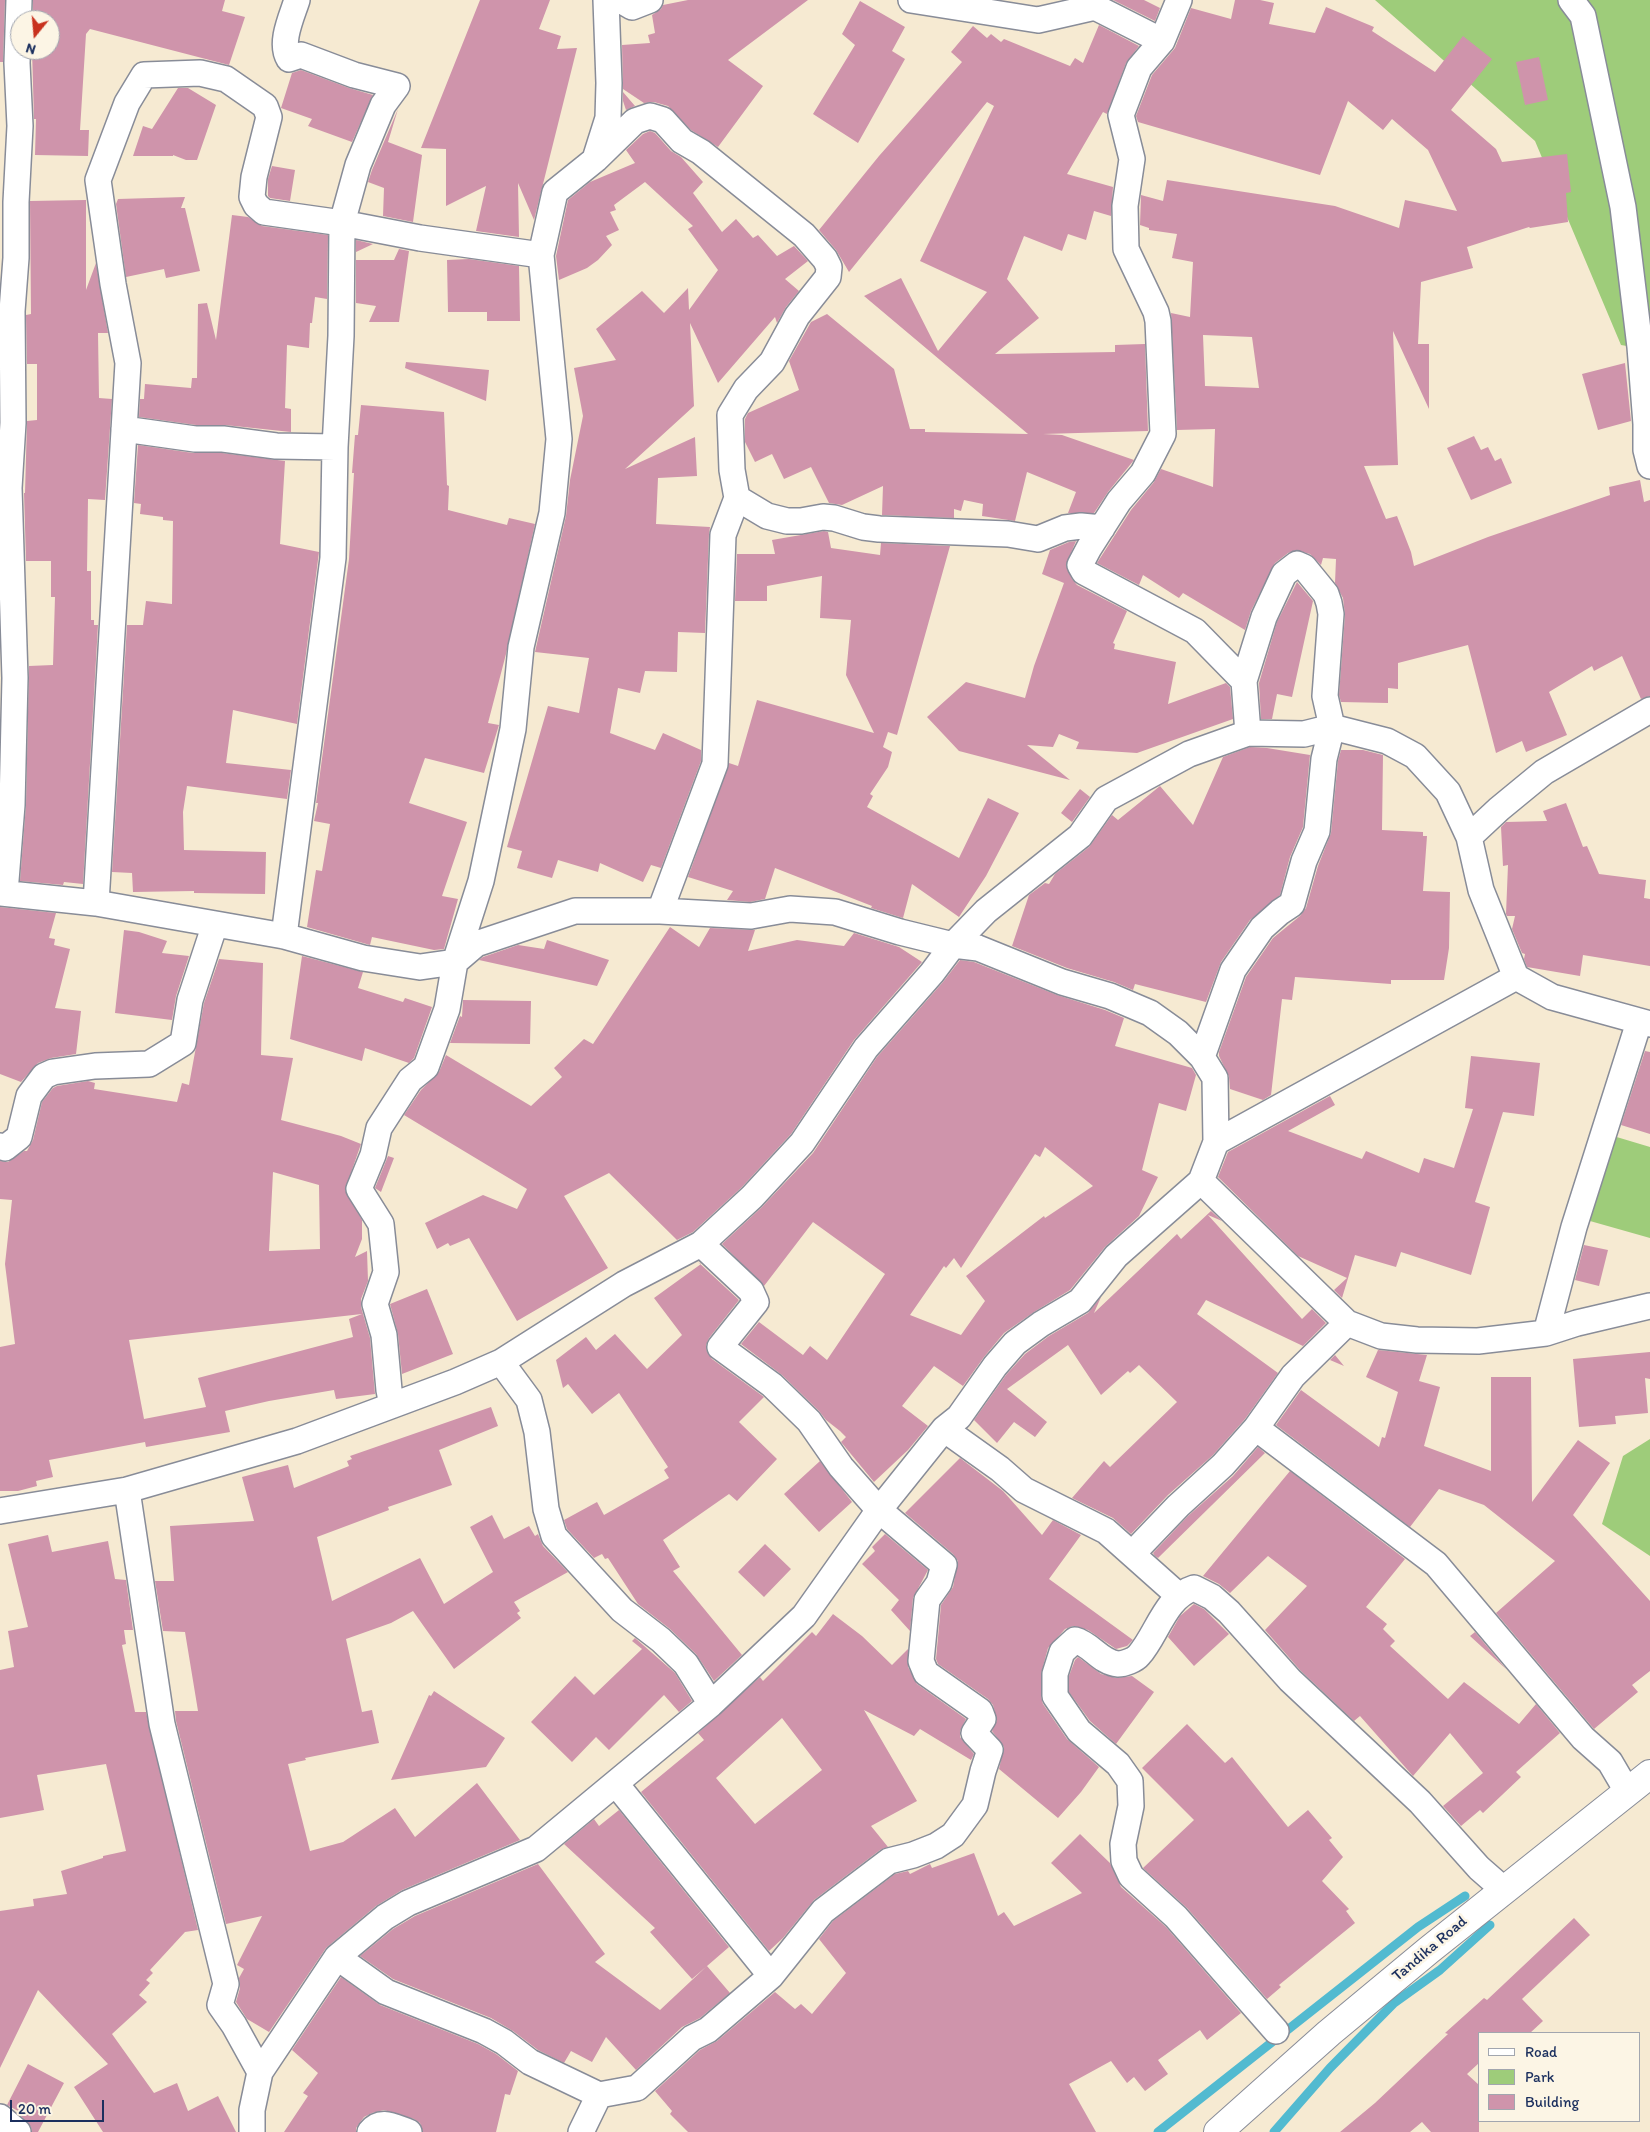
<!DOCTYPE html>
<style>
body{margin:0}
#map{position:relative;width:1650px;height:2132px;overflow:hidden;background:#f6ead2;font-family:Itim,sans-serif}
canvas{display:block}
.legend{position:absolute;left:1478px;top:2032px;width:162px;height:90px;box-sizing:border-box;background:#fcf5e5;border:1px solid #a2a6af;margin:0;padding:6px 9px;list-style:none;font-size:15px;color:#1b2f5e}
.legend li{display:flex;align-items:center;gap:10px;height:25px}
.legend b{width:25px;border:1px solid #a2a6af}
.north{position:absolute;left:10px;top:10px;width:50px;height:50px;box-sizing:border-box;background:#fcf5e5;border:1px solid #a2a6af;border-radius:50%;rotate:197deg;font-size:14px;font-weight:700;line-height:20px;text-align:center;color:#1b2f5e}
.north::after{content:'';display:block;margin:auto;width:18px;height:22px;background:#c8321e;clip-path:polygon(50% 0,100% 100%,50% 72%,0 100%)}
.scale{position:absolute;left:10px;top:2100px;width:94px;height:22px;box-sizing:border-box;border:2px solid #1b2f5e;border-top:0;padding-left:6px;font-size:15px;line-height:18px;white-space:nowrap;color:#1b2f5e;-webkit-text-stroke:4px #fcf5e5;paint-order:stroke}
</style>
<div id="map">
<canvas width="1650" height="2132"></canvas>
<ul class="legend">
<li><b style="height:6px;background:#fff"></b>Road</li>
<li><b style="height:14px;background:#9ecc7a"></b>Park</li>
<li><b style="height:14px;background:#cf94ab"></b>Building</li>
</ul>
<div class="north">N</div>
<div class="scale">20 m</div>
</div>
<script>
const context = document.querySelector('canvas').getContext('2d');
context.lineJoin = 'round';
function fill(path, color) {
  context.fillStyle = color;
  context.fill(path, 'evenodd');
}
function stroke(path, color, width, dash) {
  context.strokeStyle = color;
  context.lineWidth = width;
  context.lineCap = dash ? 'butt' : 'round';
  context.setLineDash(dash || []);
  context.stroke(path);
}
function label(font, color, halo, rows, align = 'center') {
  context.font = font + ' Itim,sans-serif';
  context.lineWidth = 5;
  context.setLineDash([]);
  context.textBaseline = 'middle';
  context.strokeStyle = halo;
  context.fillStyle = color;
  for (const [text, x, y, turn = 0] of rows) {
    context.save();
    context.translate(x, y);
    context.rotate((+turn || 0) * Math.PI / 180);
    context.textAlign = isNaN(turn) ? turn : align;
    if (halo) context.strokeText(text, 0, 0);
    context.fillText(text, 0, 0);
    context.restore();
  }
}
fill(new Path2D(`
 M1375,0H1650V350L1621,345L1535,141Z
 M1610,1135L1650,1147V1238L1590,1221Z
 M1650,1439V1556L1602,1524L1623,1456Z`), '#9ecc7a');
stroke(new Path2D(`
 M1158,2132L1418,1927L1465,1896
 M1274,2132L1330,2068L1394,2003L1440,1970L1490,1925`), '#52bad0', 9);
fill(new Path2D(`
 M0,0H5L3,62H0Z
 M33,0H225L222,11L245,17L229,65L90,29L86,34L80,130H89L88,156L35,155L36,119H34L32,50H50V20H33Z
 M480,0H550L539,29L561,36L557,49L577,48L534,220L518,183L519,237L476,231L486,186L446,206V149L421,148Z
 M688,0H808L728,60L763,86L718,147L691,130L668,106L654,102L644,103L623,89L622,45L650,43L648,35L655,33L652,15L661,9L663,5Z
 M1113,0H1144L1160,8L1155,21Z
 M1235,0H1260L1274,3L1269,24L1315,33L1326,7L1374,27L1372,31L1435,72L1463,36L1492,59L1451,110L1496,149L1502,162L1567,154L1571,192L1566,193L1568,222L1530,228L1529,227L1467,247L1473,268L1421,282L1418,344H1429V409L1393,331L1398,465L1364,466L1386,519L1397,516L1411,552L1414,566L1488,537L1610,495L1609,487L1640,480L1644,502L1650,500V696L1641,699L1622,656L1594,671L1592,666L1549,692L1567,735L1526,752L1522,741L1496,753L1468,645L1398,663V689L1388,688V703L1341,702L1339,695L1345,615L1343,598L1335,583L1336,559L1323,558L1321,565L1310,554L1296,550L1288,553L1275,563L1251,611L1245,630L1183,593L1179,598L1143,575L1139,585L1097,563L1131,510L1154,482L1161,469L1213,487L1215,429L1177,430L1171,313L1190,317L1193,262L1172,258L1177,234L1149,230V228L1140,225L1141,195L1163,201L1167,180L1335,206L1399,228L1405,200L1457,211L1428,150L1392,119L1383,130L1348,101L1320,175L1138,122L1136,116L1152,75L1175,48L1191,8L1231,19ZM1203,335L1252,337L1259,388L1205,386Z
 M860,1L905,27L892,51L905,59L858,143L813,114L855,45L842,34Z
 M1099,25L1139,46L1126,63L1107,114L1103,112L1067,174L1113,187L1111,216L1094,211L1086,240L1068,234L1062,251L1024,236L1007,279L1039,318L995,354L1115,352V345L1145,344L1148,431L1043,434L1062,435L1134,460L1108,492L1094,513H1068L1076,492L1027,472L1015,521L982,516L983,504L964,500L961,511L954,509V518L882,515L883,486L842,505L829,503L811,467L784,479L772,454L755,462L745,442V419L748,413L799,390L789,361L811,322L827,314L894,369L910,429H925V432L1028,434L864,296L901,278L938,351L987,292L920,261L994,106L987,102L849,272L836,250L819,230L879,156L962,62L951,52L973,26L987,38L991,34L1001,42L1004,39L1070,66L1075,58L1083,63Z
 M1539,57L1548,100L1525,105L1516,62Z
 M301,70L349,88L373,95L352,142L308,126L312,119L281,108L292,73Z
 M178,88H188L216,105L197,160H186L173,155V156H133L143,126L152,129Z
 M623,92L635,106L626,110L623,101Z
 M398,109L388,142L422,155L413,222L383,216L384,188L368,182L372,170Z
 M650,131L655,133L671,151L681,157L703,182L693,193L722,232L736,219L753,238L758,235L777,256L794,246L808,261L785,279L799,291L786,307L777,323L775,317L718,383L690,323L694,406L625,469L695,437L697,476L658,478L656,524L710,527L709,534L705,633L678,632L677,672L645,671L640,693L618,688L610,733L655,750L663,733L701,750V761L661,868L651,865L643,882L600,863L598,872L558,860L552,878L517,868L522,851L507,847L548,706L579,713L589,658L535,652L566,516L570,480L583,416L574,368L616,360L596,329L642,291L664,313L688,288L689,310L718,270L688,229L693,226L645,182L614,205L616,210L610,212L619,230L606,236L612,245L598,260L587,268L559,280L556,256L568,200L590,182L635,163L626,150L643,134Z
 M272,166L295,170L290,201L270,198L268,196V179Z
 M185,197L181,208H185L200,271L166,278L164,269L126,277L116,204L118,199Z
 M86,200V290L96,263L108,333H98L99,398L112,399L105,500L88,499L87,571H91V620H94V625H98L83,884L64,882L63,885L20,881L26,805L29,666L53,665L55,597H51V561H26L24,493H25L27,421L37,420V364H27L26,315L31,314L30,201Z
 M232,215L248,217L262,226L328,235L327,299L315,297L312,323H310L309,348L287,345L285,408L291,409V432L225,425H196L139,417L140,399H144L145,384L191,388L192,378H197L198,304L207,303L216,340Z
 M356,240L373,244L356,252Z
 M399,249L409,251L399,322H369L376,306L356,303V260H394Z
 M469,259L519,266L520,321H487V312H448L447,260Z
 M406,362L489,370L486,401L405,368Z
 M1625,363L1631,421L1598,430L1582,374Z
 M361,405L444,412L447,485L449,486L448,510L507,525L509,518L535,524L506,654L488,723L499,725L484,773L425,758L409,803L467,822L442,896L458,899L444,949L434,950L372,937L370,945L307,927L316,870L322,871L330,824L314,821L318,803H316L349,559L354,473H352L355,435H358Z
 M1474,436L1481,450L1488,447L1495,461L1501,458L1512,483L1471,500L1447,448Z
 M138,445L193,453H222L285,461L280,544L319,552L297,724L233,710L226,763L291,770L287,799L187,786L183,812L184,850L266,852L265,894L194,893V891L133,892L132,873L112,872L127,625H143L146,601L172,604L173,521L163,520V517L140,514L141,504L134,503Z
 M824,531L828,532L831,548L880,555L881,543L950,546L897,735L888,732L883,747L892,752L888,767L870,794L873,796L867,807L959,858L988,798L1019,813L986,876L959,917L912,884L903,918L871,908L872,906L775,868L765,899L750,902L727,900L733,891L688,877L729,763L738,766L757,700L874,733L846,675L851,620L820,618L822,576L767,586V601H735L737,554H775L772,540Z
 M1076,541L1066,565L1072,579L1077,585L1127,611L1113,643L1115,644L1114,649L1176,662L1168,704L1226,683L1230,687L1233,719L1137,753L1076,749L1079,742L1059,734L1053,747L1027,745L1070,780L959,751L927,717L966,682L1025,698L1034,666L1064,583L1042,574L1050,550L1069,542Z
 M1297,582L1313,601L1292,697L1277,694L1272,719H1261L1259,683L1277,622Z
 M1250,747L1267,748L1310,755L1303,827L1290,857L1280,895L1250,920L1221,962L1206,1002L1135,984L1133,990L1114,982L1067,968L1012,946L1029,895L1045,883L1049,884L1055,874L1089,847L1112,815L1118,820L1160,786L1193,825L1223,757Z
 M1341,750H1363L1383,755L1382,830L1423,832V836H1427L1423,891L1450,892L1449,948L1444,980H1391V984L1295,977L1292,1000L1282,999L1271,1095L1263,1100L1230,1089L1229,1077L1219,1056V1052L1246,977L1273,938L1300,916L1306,908L1318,866L1331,833L1338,761Z
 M1080,789L1090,797L1072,822L1061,813Z
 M1566,803L1583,847L1587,846L1599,874L1646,880L1644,898L1650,899V966L1583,955L1580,976L1527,967L1524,959L1525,954L1522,953L1512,929L1515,916H1507L1506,914L1508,865L1503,866L1501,827L1506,822L1547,821L1543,811Z
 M0,907L56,913L49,938L55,939L54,945L70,949L55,1008L81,1011L76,1054L51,1058L38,1063L21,1082L0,1074Z
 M670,927L699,947L710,928L755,930L748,951L797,940L844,946L854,933L899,947L922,962L854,1040L791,1134L742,1187L693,1232L677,1240L609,1173L564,1196L608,1268L517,1321L469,1238L450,1246L448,1243L437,1249L425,1223L483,1195L517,1209L527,1189L404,1115L421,1090L439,1072L446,1055L531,1106L562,1077L554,1068L584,1039L593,1044Z
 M124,930L139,932L167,941L162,953L189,956L176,996L172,1020L115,1013Z
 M547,940L609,960L597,986L479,960L483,957L518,945L544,949Z
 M302,956L363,972L358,988L403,1002L405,998L432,1007L414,1058L409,1063L365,1048L362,1061L290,1039Z
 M219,959L263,963L261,1055L293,1058L281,1120L341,1136L361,1144L345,1190L362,1220V1239L355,1257L367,1251L368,1281L361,1299V1307L370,1338L375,1394L336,1399L334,1390L269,1401L225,1411L230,1432L146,1447L145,1442L49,1460L53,1477L36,1481L37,1486L18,1491H0V1347L15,1344L5,1264L12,1200L0,1199V1161L8,1162L24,1151H27L33,1140L42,1102L53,1088L57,1086L88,1081L95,1083L94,1089L177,1102L182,1083L189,1085L204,1003ZM273,1172L319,1185L320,1249L269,1251ZM362,1314L349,1319L353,1337L198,1378L206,1407L144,1419L129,1340Z
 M960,960L974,962L1057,995L1105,1010L1124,1018L1115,1046L1192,1068L1196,1075L1186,1111L1159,1103L1142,1170L1158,1177L1139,1216L1105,1247L1070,1290L1034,1312L1004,1333L984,1357L963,1386L934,1366L902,1406L928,1426L908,1450L874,1482L841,1442L846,1437L840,1431L826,1420L819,1411L782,1375L741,1344L759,1322L803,1355L810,1346L827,1360L885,1274L813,1222L764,1286L722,1244L762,1207L813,1153L877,1057L943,982ZM1045,1147L1093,1186L1045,1218L1044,1216L966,1276L985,1301L961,1335L910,1315L944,1266L946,1268L954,1258L961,1268L1035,1154L1040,1157Z
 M463,1000L531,1001L530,1044L450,1043L460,1016L462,1017Z
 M1645,1051L1650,1052V1134L1621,1125Z
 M1471,1056L1540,1063L1534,1116L1503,1112L1475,1202L1490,1207L1471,1275L1401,1252L1396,1267L1355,1255L1342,1298L1334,1290L1347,1278L1298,1256L1218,1177L1228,1152L1330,1096L1335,1105L1288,1131L1362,1159L1366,1151L1419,1173L1424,1158L1454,1168L1473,1109L1465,1108Z
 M388,1156L394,1158L381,1192L375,1188Z
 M1211,1211L1222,1221L1208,1215L1302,1319L1312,1309L1326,1323L1303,1346L1206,1300L1197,1314L1278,1373L1245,1419L1213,1455L1168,1495L1131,1534L1113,1518L1072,1498L1104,1461L1110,1467L1177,1402L1139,1365L1130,1373L1128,1371L1101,1395L1068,1345L1007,1389L1047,1422L1035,1437L1014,1422L997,1443L974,1420L1006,1375L1025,1354L1049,1336L1088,1313L1101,1297L1094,1313L1177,1234L1181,1239Z
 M1584,1245L1608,1250L1599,1286L1575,1280Z
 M698,1262L739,1300L709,1338L706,1345L707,1352L712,1359L764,1397L739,1422L777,1459L737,1501L729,1494L663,1540L680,1567L673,1571L742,1655L714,1681L696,1654L670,1629L638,1604L608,1558L605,1559L602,1554L594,1558L567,1529L564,1520L597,1502L604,1515L669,1478L664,1470L668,1467L619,1393L592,1414L568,1384L563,1388L556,1360L586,1337L596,1350L615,1334L647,1369L682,1335L654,1298L701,1264Z
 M427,1289L453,1354L402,1374L398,1334L390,1304Z
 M1378,1350L1427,1355L1419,1381L1440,1387L1424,1446L1491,1471V1377H1531L1532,1502L1578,1440L1610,1463L1573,1515L1650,1601V1671L1632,1685L1638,1692L1594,1729L1496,1613L1555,1561L1484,1505L1439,1489L1410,1527L1276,1425L1301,1390L1379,1447L1382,1437L1385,1438L1398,1392L1366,1377Z
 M1650,1352V1379L1645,1378L1648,1413L1615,1416L1616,1424L1579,1427L1573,1359Z
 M1335,1355L1344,1366L1330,1360Z
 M491,1407L498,1426L439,1450L452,1485L388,1507L389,1510L317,1537L332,1601L420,1558L444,1604L493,1572L470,1527L492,1515L504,1539L529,1526L535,1536L538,1534L543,1546L568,1572L514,1602L520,1611L517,1613L521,1618L454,1669L413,1611L391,1623L346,1639L362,1712L372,1710L379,1743L305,1758L306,1760L288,1764L310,1851L343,1842L395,1808L415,1837L477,1783L520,1840L402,1890L376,1906L326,1948L269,2032L247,2019L236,2002L240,1988L239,1978L244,1969L237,1965L262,1916L226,1924L176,1721L175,1711H198L185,1632L163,1631L155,1581H174L170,1526L254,1521L242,1477L288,1465L294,1488L349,1466L347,1461L352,1459L350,1456Z
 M1258,1447L1265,1453L1158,1558L1155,1556L1153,1553L1188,1516L1233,1476Z
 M960,1458L1003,1491L1042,1535L1053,1520L1081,1535L1049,1579L1133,1640L1127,1646L1116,1649L1088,1630L1073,1626L1065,1629L1048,1648L1041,1674V1696L1043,1704L1067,1739L1099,1767L1081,1792L1058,1818L999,1769L1004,1747L992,1731L997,1720L993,1705L988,1699L938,1664L936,1659L941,1605L953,1587L958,1561L953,1554L905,1513Z
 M820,1461L852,1502L819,1532L784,1494Z
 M1290,1471L1405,1559L1366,1607L1387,1624L1383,1629L1395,1641L1390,1646L1448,1699L1464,1682L1519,1724L1536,1704L1560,1733L1516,1772L1521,1777L1483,1813L1480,1810L1461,1826L1443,1806L1483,1773L1450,1733L1413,1776L1360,1716L1354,1721L1300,1670L1265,1630L1307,1586L1268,1556L1230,1593L1219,1584L1203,1576Z
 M885,1534L928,1570L913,1598L910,1631L891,1610L899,1600L862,1564L875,1551L872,1547Z
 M48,1535L52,1552L108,1541L115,1579L126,1580L133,1630H124L126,1644L122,1645L135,1712H146L198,1930L185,1932L150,1970L153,1973L146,1980L150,1983L139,1995L147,2002L112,2034L154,2093L177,2083L188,2111L218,2096L236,2132H103L74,2087L108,2064L38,1990L0,2068V1911L34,1906L33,1899L67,1894L61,1871L103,1858V1856L126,1851L106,1764L37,1775L44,1810L0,1818V1670L14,1667L8,1631L28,1627L8,1544Z
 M765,1544L791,1569L764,1597L738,1572Z
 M1194,1604L1204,1609L1229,1634L1194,1666L1168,1637L1180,1616Z
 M833,1614L862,1636L892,1665L908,1649V1667L917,1684L966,1719L960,1731V1737L974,1754L971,1760L920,1729L914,1736L864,1710L917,1801L871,1826L888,1847L880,1850L814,1900L783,1938L769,1951L641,1792L704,1740L698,1733L760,1677L763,1681L812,1632L816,1636ZM782,1718L822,1770L755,1824L716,1778Z
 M1475,1632L1506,1669L1470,1636Z
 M635,1638L675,1673L692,1701L679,1712L664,1695L609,1750L596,1737L572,1762L531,1722L575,1676L594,1695L642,1649L632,1641Z
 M1078,1657L1101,1674L1116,1678L1132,1676L1154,1692L1116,1744L1090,1721L1069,1692V1676L1075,1660Z
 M434,1691L505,1738L486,1767L391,1780L429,1695L431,1696Z
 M1187,1724L1225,1763L1232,1757L1288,1827L1308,1810L1332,1838L1329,1840L1343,1857L1322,1881L1349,1909L1346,1911L1355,1923L1279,1985L1281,1987L1267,1999L1187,1908L1143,1868L1194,1820L1142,1768Z
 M619,1810L729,1947L692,1979L650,1932L655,1928L564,1844L594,1819L599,1826Z
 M1080,1834L1110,1863L1121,1887L1166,1927L1241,2013L1207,2040L1200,2030L1158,2060L1168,2074L1145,2091L1134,2077L1127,2083L1111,2061L1069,2084L1096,2132H688L670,2114L672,2111L655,2091L700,2050L717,2041L775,1992L795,2009L801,2004L812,2014L846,1973L819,1939L833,1921L895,1874L908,1871L910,1874L930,1864L932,1868L974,1853L998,1916L1004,1912L1014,1926L1082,1893L1051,1863Z
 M538,1864L605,1954L595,1962L660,2010L707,1966L730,1993L700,2018L682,2027L636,2070L606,2037L592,2062L571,2051L564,2063L538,2050L513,2031L491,2018L393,1979L360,1956L393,1929L415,1916Z
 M1574,1918L1590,1935L1522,1999L1543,2021L1530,2033H1479V2063L1467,2074L1479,2085V2132H1431L1422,2122L1410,2132H1340L1375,2103L1448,2034L1445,2033L1484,1998L1487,2000Z
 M341,1977L380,2005L478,2044L496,2054L518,2071L510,2095L505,2094L496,2132H423L420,2123L414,2119L384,2110L372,2113L364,2117L356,2128V2132H284L308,2096L303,2093L318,2073L292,2050Z
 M28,2064L64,2083L38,2132H32L31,2127L20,2115L22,2113L7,2105Z`), '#cf94ab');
const minor = new Path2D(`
 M620,0L632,7L650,0
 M911,0L1038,20L1095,7L1162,41
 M1179,0L1162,41L1139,68L1121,115L1132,159L1125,206L1126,249L1156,312L1158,321L1163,434L1143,473L1119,501L1089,548L1080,565L1084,572L1195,631L1244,681
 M1571,0L1583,16L1623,207L1640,347L1646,424V450L1650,466
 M596,156L608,118L609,83L606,0
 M124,429L195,439H223L276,446L335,447
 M737,498L767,516L787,521H801L823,517L834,518L863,527L879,529L1008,534L1038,539L1065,528L1081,526L1102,528
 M1469,837L1499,809L1544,772L1650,710
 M0,893L96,903L284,936L363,958L420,967L455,962L476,944L575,911H660L751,916L790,909L835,912L900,932L953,945L978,948L1062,982L1110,996L1150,1013L1178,1033L1202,1057L1215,1078L1216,1142
 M5,893L12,805L15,678L9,488L13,423L12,311L16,258V202L20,126L17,63L19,0
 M96,903L128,363L113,284L98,180L127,103L144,75L200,73L226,79L265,106L269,117L254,177L252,197L256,205L264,212L342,223L420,238L541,255
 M284,936L333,558L335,447L341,336L342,223L358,165L383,105L397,86L354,75L301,55L289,59C279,43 292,16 297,0
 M1202,1057L1233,970L1262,928L1280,912L1292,904L1304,861L1317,831L1324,759L1332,727L1325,696L1331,614L1329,603L1326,594L1304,567L1297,564L1284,574L1264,617L1244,681L1248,733
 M0,1146L5,1148L19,1137L29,1096L44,1076L53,1072L95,1066L149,1064L183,1043L190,1000L215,924
 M1201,1181L1347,1323L1381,1336L1417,1340L1478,1341L1546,1333L1577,1323L1650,1306
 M1546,1333L1574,1227L1639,1022
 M501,1362L529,1400L537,1432L546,1509L554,1536L622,1610L661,1640L686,1664L711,1704
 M392,1405L389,1390L384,1335L375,1304L386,1272L381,1224L359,1189L373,1155L379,1128L410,1080L426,1067L447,1009L455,962L481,881L513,729L521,647L552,513L559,439L541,255L555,192L596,159L635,121L650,116L663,120L682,141L701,152L804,235L825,259L829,267L828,277L797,316L772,362L746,389L730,415L732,470L737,498L723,535L715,764L660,911
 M1256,1428L1436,1564L1583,1738L1610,1762L1627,1791
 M944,1429L1000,1469L1024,1490L1106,1531L1179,1596
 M127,1490L162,1724L226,1984L220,2005L234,2025L260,2072
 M0,1511L127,1490L297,1441L455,1382L501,1362L624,1284L701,1244L752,1197L802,1143L866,1048L932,973L953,945L986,911L1080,836L1106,799L1189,754L1248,733L1304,734L1332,727L1387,741L1415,756L1448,792L1469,837L1481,890L1516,977L1552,997L1650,1024
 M1133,1553L1178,1506L1223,1465L1256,1428L1293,1376L1347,1323
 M616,1784L771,1976
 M337,1957L386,1992L484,2031L504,2042L530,2062L599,2095
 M1276,2031L1176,1917L1131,1876L1124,1861L1123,1844L1131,1806L1130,1781L1118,1764L1079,1731L1055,1696V1674L1062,1652L1075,1640C1091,1644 1101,1663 1118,1664C1124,1664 1135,1660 1139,1655C1157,1635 1165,1597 1194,1588L1212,1597L1229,1612L1290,1680L1420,1802L1479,1868L1503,1889
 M0,2117L18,2132
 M252,2132V2110L260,2072L337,1957L385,1917L408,1903L536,1849L711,1704L804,1616L879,1510L944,1429L959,1417L995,1366L1015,1343L1041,1324L1080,1301L1116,1256L1201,1181L1216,1142L1516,977
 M370,2132C381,2118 394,2127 409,2132
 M581,2132L599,2095L637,2088L692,2038L708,2030L771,1976L823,1911L889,1861L913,1855L936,1846L953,1835L975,1805L983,1771L990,1750L974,1733L983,1719L980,1711L926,1673L921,1661L927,1600L939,1583L944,1565L879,1510L841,1467L809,1421L772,1385L720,1347L756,1302L751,1291L701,1244`);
const tertiary = new Path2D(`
 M1218,2132L1329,2033L1429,1950L1650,1774`);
stroke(minor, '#888c98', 28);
stroke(tertiary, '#888c98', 30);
stroke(minor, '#fff', 25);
stroke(tertiary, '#fff', 28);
label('16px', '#1b2f5e', '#fcf5e5', [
 ["Tandika Road",1430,1949,-40]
]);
</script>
